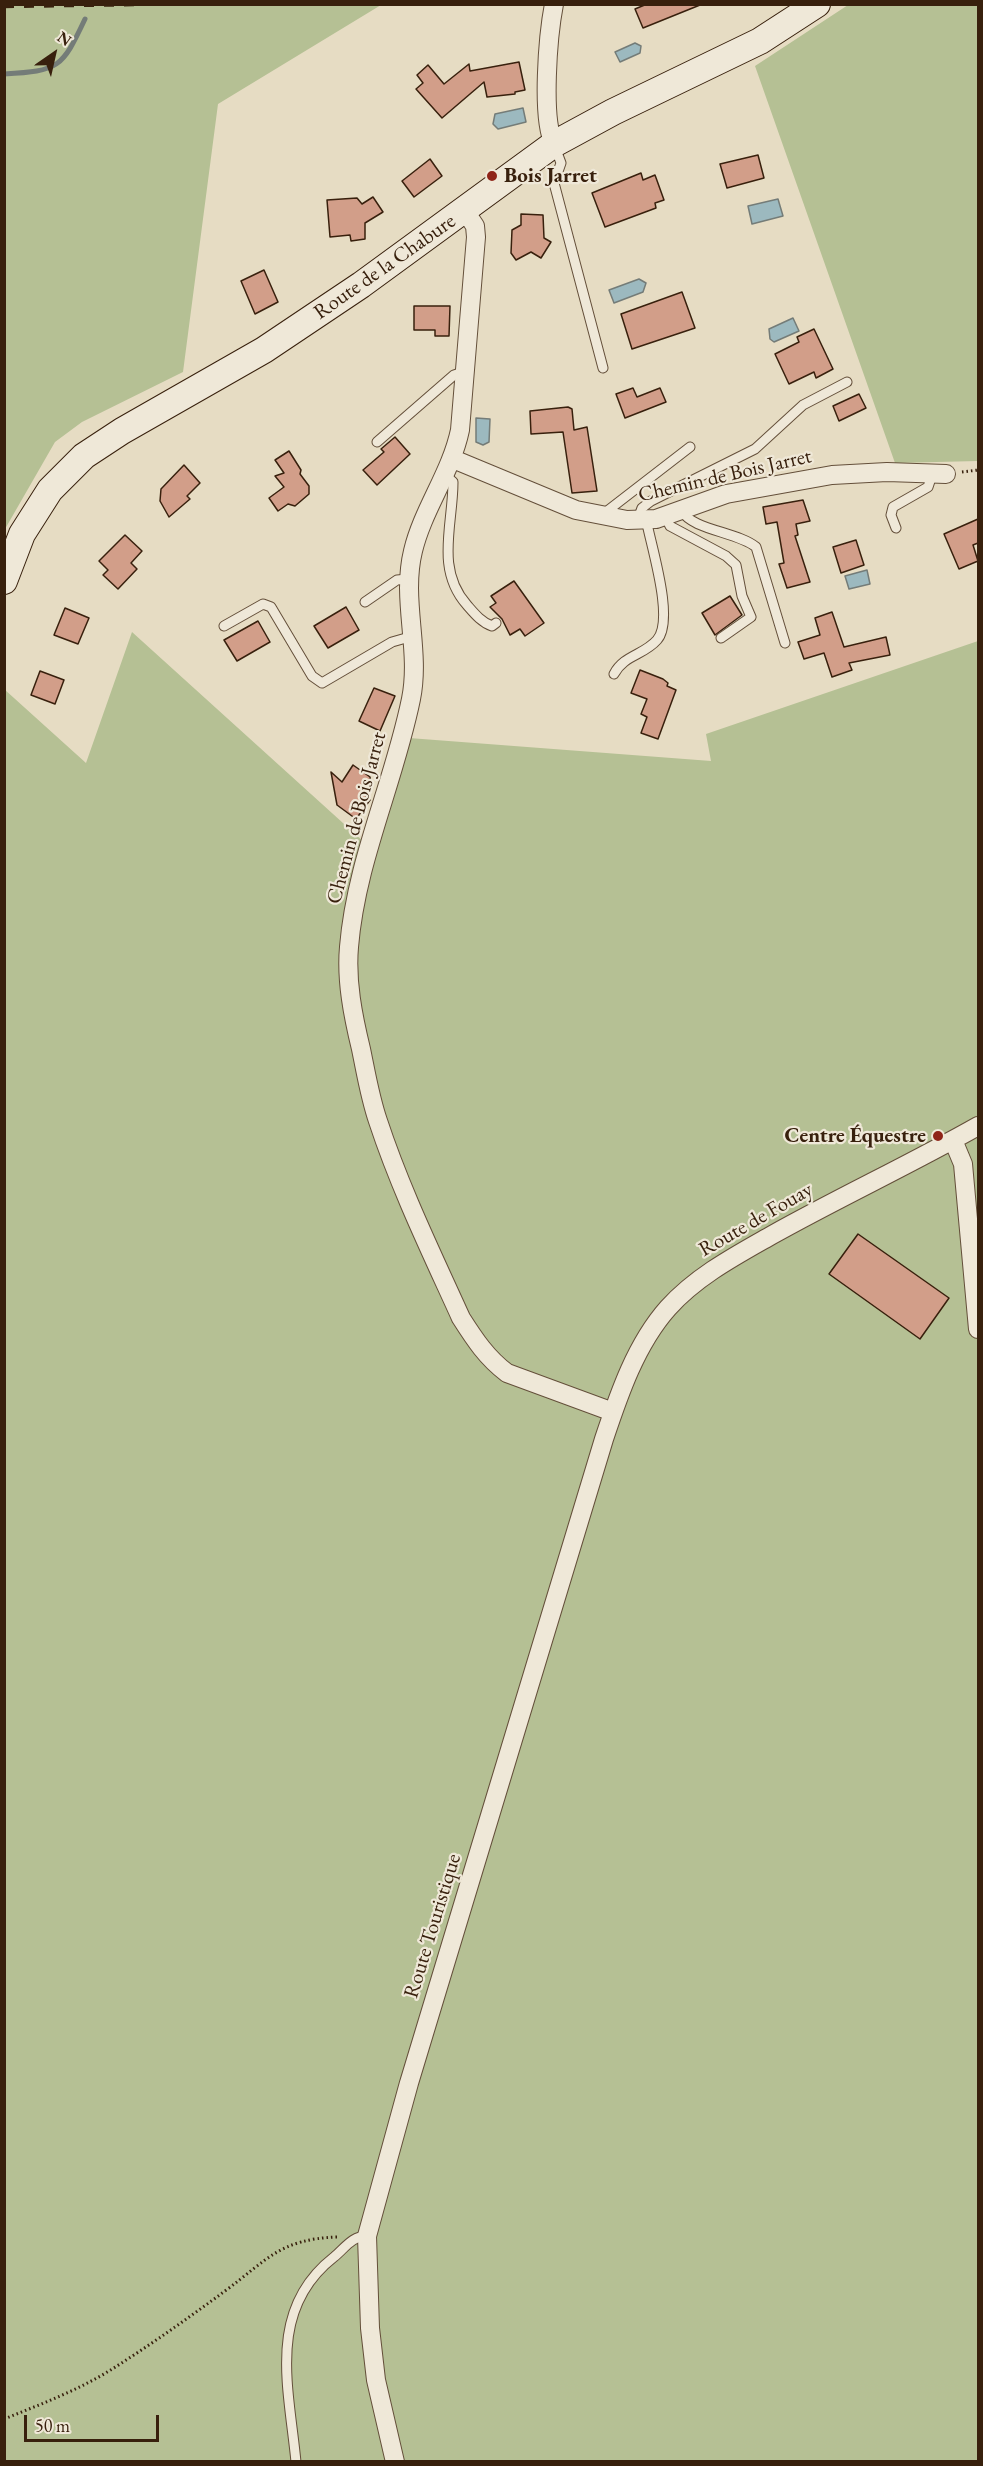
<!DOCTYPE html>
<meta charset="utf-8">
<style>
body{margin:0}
#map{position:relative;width:983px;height:2466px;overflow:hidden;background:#e6dcc3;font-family:"EB Garamond",serif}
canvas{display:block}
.frame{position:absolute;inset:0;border:6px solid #38200d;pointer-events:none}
.north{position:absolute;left:24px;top:24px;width:60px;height:60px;-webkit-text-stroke:4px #efe8d8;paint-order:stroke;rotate:34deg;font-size:16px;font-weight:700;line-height:24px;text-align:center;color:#38200d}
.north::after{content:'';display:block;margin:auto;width:21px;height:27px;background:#38200d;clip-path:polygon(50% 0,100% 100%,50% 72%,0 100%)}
.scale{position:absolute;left:24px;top:2415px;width:135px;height:27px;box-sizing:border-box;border:3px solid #38200d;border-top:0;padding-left:8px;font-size:18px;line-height:21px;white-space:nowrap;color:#38200d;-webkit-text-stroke:4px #efe8d8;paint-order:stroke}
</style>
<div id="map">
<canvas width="983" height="2466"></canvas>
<div class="frame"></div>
<div class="north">N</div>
<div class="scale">50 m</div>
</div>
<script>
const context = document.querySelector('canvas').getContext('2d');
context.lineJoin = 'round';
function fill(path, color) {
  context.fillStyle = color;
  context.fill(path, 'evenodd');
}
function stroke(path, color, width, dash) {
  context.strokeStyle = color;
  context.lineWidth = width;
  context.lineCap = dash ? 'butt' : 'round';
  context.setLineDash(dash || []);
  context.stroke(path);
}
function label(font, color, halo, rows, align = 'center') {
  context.font = font + ' "EB Garamond",serif';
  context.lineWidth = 4.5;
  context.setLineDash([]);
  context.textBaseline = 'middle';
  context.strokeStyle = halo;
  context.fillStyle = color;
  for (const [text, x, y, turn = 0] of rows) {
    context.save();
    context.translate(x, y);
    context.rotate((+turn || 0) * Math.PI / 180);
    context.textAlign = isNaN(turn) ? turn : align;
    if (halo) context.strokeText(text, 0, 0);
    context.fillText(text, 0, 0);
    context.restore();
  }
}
fill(new Path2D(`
 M5,4L381,5L218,104L183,372L82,422L55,442L5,529Z
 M848,5H978V461L895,463L755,66Z
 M132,632L375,852L409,738L711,761L706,734L978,641V2461H5L4,689L86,763Z`), '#b5c094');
const water = new Path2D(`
 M635,43L641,46L640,53L620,62L615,52Z
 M523,108L526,122L498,129L493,124L495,114Z
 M778,199L783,216L752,224L748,206Z
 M639,279L646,283L643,292L614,303L609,290Z
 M793,318L799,331L774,342L770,339L769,329Z
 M476,418L490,419L489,442L483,445L476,442Z
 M867,570L870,584L849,589L845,576Z`);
fill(water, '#9cb9bf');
stroke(water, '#747c78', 1.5);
stroke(new Path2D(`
 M4,74C59,71 62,68 85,19`), '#747c78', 5);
const building = new Path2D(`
 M647,4H700V5L643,28L635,9Z
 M519,62L525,90L515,92V94L487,97L484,82L442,118L416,89L423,83L417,75L428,65L444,84L469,64L470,71Z
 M758,155L764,178L727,188L720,164Z
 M430,159L442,176L414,197L402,181Z
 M641,173L643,180L655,175L664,200L655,203L656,208L605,227L592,193Z
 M373,197L383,212L365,223V239L351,241L350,235L330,237L327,200L357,198L362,204Z
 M521,214L543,215L544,238L551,242L541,258L531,252L516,260L511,253L512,230L521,225Z
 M264,270L278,302L255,314L241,281Z
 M682,292L695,328L632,349L621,314Z
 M414,306H450L449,336H435V330H414Z
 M814,329L833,369L816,378L814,372L789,384L775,354L799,342L797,337Z
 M633,388L637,397L660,388L666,402L625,418L616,394Z
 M859,394L866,408L839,421L833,406Z
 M568,407L572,409L574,430L587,427L597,491L572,493L563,432L531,434L530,411Z
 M395,437L410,454L377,485L363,470L384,452L381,449Z
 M289,451L301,470L300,474L309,486V494L295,506L288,504L278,511L269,498L284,487L275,476L284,473L275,460Z
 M184,465L200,483L187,496L190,499L169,517L160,501L161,489Z
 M803,500L810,521L796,524L798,535L795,536L810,582L787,588L779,564L784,563L777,522L766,524L763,507Z
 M978,519V543L973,545L978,561L959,569L944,534Z
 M125,535L142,551L131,563L137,569L118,589L103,575L108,570L99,561Z
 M856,540L864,565L841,573L833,547Z
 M514,581L544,623L525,636L520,629L510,635L502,619L490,607L496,603L491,596Z
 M730,596L742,615L715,635L702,613Z
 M346,607L359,630L328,648L314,626Z
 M65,608L89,618L78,644L54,635Z
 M832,612L844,647L886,637L890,655L849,663L852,670L832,677L824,653L804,659L798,642L820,635L815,618Z
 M258,621L270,642L237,661L224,640Z
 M640,670L663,679L668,683L667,686L676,690L658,739L641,733L647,717L641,714L647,699L631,693Z
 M40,671L64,680L55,704L31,695Z
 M374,688L395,696L380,731L359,721Z
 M353,765L370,777L371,786L365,795L370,800L356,819L337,805L331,772L342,782Z
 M858,1234L949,1298L920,1339L829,1274Z`);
fill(building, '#d29e89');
stroke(building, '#38200d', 1.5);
const service = new Path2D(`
 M555,147L561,163L554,183L603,368
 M377,442L454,375L466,371
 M445,475L453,482C453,525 435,569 467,605C474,613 481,622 492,626L496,623
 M682,511C692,530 738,532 756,547L785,643
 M602,515L690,447
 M665,516L670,526L726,556L736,565L742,596L751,617L721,638
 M638,519L642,508L651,501L755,449L803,405L847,382
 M896,528L891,515L893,507L928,487L932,475
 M365,602L397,580L408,579
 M224,626L263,604L271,607L312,676L322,683L392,642L413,636
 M614,674C624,655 644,655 657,640C675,620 651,546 646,519
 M296,2462C289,2388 266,2310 334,2257C345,2248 352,2236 367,2236`);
const minor = new Path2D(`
 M554,4C548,35 541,118 554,144
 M465,211L475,226L476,237L460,430C451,473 423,509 413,551C401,600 421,650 411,699C394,783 356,861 349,947C346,981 353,1016 361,1049C366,1073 370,1098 378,1121C400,1188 432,1254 461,1318C475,1340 487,1358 507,1373L613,1412
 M453,459L576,510L627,520L656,519L726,494L832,475L887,472L946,474
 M953,1140L963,1164L978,1329
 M395,2462L376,2380L370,2328L367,2236L409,2083L604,1439C619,1394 636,1344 668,1308C697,1276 735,1256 772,1235C840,1197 911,1164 978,1126`);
const secondary = new Path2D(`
 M4,581L22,534L50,490L84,456L122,431L264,350L361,285L554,144L613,112L760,41L817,4`);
stroke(service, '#644f3a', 11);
stroke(minor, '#644f3a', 20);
stroke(secondary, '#38200d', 28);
stroke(new Path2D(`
 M962,472L978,470
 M4,2419C44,2403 84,2388 120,2364C156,2341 191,2316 225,2291C267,2260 280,2239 337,2237`), '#38200d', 3, [1.5, 3]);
stroke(service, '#efe8d8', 9);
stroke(minor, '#efe8d8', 18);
stroke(secondary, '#efe8d8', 26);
stroke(new Path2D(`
 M4,6L141,4`), '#38200d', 4.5, [10, 10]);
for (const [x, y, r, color] of [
 [492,176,6,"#8f2418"],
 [938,1136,6,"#8f2418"]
]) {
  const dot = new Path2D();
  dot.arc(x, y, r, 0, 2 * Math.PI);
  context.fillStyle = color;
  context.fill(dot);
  stroke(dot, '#efe8d8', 2);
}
label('bold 21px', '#38200d', '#efe8d8', [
 ["Bois Jarret",504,176],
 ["Centre Équestre",926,1136,"right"]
], 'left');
label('21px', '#38200d', '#efe8d8', [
 ["Route de la Chabure",385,267,-35],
 ["Chemin de Bois Jarret",725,476,-13],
 ["Chemin de Bois Jarret",357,818,-75],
 ["Route de Fouay",756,1220,-30],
 ["Route Touristique",433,1926,-73]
]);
</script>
